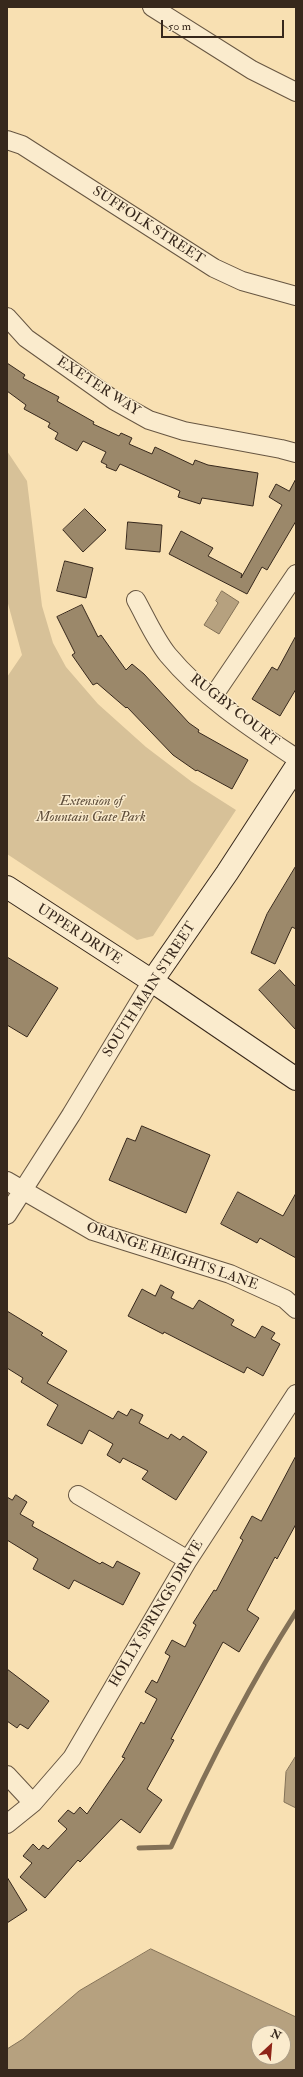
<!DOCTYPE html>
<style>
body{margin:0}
#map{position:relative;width:303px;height:2077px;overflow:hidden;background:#f8e0b2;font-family:"IM FELL Double Pica",serif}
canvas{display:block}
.frame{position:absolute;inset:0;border:8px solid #37281c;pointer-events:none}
.north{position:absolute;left:251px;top:2025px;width:40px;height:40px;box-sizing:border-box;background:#faebcd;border:1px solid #ac9d86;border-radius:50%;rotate:26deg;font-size:11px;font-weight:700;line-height:16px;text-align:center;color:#37281c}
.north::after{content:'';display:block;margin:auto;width:14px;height:18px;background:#8f2418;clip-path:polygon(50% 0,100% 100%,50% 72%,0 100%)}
.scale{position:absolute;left:161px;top:20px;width:123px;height:18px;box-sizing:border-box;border:2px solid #37281c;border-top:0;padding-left:5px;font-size:12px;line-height:14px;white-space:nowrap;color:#37281c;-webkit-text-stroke:3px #faebcd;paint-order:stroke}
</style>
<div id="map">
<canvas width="303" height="2077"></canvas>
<div class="frame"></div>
<div class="north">N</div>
<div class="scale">50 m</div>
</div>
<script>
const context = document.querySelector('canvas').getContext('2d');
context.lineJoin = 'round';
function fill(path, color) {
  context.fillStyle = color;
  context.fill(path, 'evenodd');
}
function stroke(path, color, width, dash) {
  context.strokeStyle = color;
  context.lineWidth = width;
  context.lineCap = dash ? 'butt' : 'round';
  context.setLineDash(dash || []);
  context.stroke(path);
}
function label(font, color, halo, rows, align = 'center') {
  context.font = font + ' "IM FELL Double Pica",serif';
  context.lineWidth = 3;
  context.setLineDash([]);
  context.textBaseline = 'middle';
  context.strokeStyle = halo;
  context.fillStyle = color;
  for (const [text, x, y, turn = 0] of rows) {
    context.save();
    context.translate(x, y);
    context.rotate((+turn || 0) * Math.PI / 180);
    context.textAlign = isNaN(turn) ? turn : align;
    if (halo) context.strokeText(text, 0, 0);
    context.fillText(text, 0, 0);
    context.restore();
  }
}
fill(new Path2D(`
 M7,451L27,481L42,606L53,643L66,667L98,704L146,747L192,782L236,810L153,936L137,940L7,854V677L22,655L7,600Z`), '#d7c198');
const water = new Path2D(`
 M222,591L239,602L219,634L204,625L218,603L216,601Z
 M296,1756V1808L284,1802L286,1772Z
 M151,1949L296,2017V2070H7V2049L23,2039L79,1991ZM259,2033H283V2057H259Z`);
fill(water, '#b6a17f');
stroke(water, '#837157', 1);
stroke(new Path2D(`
 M139,1848L171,1847C208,1766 248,1687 296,1612`), '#837157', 5);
const building = new Path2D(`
 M7,363L25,375L23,378L59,397L57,401L94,422L93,424L119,436L121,433L132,438L129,444L152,454L155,447L193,465L195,460L208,465L258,473L253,506L202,498L200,504L178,497L180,491L120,464L116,471L106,467L107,465L101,462L106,452L83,441L77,451L55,439L58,433L48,427L50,423L24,409L26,405L7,391Z
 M296,479V521L267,570L262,567L247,594L169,554L181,531L213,548L208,556L242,574L241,578L282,505L269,497L276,484L289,491Z
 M85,509L106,530L83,552L63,530Z
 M128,522L162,525L160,552L126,549Z
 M65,561L93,568L86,598L57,591Z
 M82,605L98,637L101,635L126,670L132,664L144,674L189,723L199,730L198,732L248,760L232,789L197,770L196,771L173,755L127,707L126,708L97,683L93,685L72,655L75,653L57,617Z
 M296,636V689L280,716L252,699L272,667L277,670Z
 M296,866V929L292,927L275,964L251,953L267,914Z
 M7,957L58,988L27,1037L7,1025Z
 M280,970L296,987V1030L259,990Z
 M142,1126L210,1155L186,1213L109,1180L127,1138L135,1141Z
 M238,1192L283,1216L296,1193V1258L260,1238L257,1243L221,1224Z
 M161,1285L174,1292L171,1298L193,1309L199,1300L234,1320L231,1325L255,1338L262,1326L275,1333L271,1339L280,1344L263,1376L247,1367L244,1373L164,1332L163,1334L128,1316L142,1289L155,1296Z
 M7,1311L43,1333L41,1335L67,1351L47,1383L113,1419L118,1411L127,1416L131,1409L143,1415L139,1423L168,1439L171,1434L180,1440L183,1436L207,1452L176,1500L142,1479L148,1471L123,1458L120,1463L107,1455L113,1444L89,1430L82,1444L47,1425L58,1405L21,1382L23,1378L7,1368Z
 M296,1456V1524L277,1559L275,1557L247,1610L259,1618L239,1652L223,1642L171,1739L174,1740L147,1789L162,1800L140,1833L121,1819L80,1862L78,1860L45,1898L20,1877L32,1863L23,1856L33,1844L39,1850L43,1845L48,1849L67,1829L58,1821L68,1810L74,1814L80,1807L87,1814L125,1758L122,1757L141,1722L144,1724L157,1699L145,1692L152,1680L157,1683L170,1656L165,1653L172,1640L185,1647L196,1625L193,1623L214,1590L216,1591L243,1540L240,1538L252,1516L261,1521Z
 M16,1495L27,1502L20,1514L34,1522L32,1526L100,1564L102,1562L113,1568L117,1561L140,1573L123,1605L74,1580L69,1589L33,1569L38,1559L7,1540V1497L12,1500Z
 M7,1669L49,1701L28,1729L20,1724L17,1728L7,1721Z
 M7,1877L27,1910L7,1923Z`);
fill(building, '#9b886a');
stroke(building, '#37281c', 1);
const street = new Path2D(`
 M152,7L252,70L296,92
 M7,140L22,145L214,268L242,281L296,296
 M7,317L26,338L115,401L149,420L184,431L281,449L296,453
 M136,600C146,618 155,639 168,655C203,697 251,728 296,758
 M212,698L296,574
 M7,1181L93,1231L230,1274L285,1299L296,1309
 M7,1215L71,1115L152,981
 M78,1495L188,1560
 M7,1775L33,1803
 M7,1824L33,1803L72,1758L188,1560L296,1394`);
const secondary = new Path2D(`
 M7,887L152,981L296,1079
 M152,981L227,873L296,767`);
stroke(street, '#675642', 20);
stroke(secondary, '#37281c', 24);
stroke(street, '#faebcd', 18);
stroke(secondary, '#faebcd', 22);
label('14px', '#37281c', '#faebcd', [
 ["SUFFOLK STREET",148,226,33],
 ["EXETER WAY",98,387,33],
 ["RUGBY COURT",234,711,38],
 ["UPPER DRIVE",79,935,33],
 ["SOUTH MAIN STREET",150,990,-57],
 ["ORANGE HEIGHTS LANE",172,1257,19],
 ["HOLLY SPRINGS DRIVE",157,1614,-59]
]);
label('italic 14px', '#5f4e3b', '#faebcd', [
 ["Extension of",91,802],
 ["Mountain Gate Park",91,818]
]);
</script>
